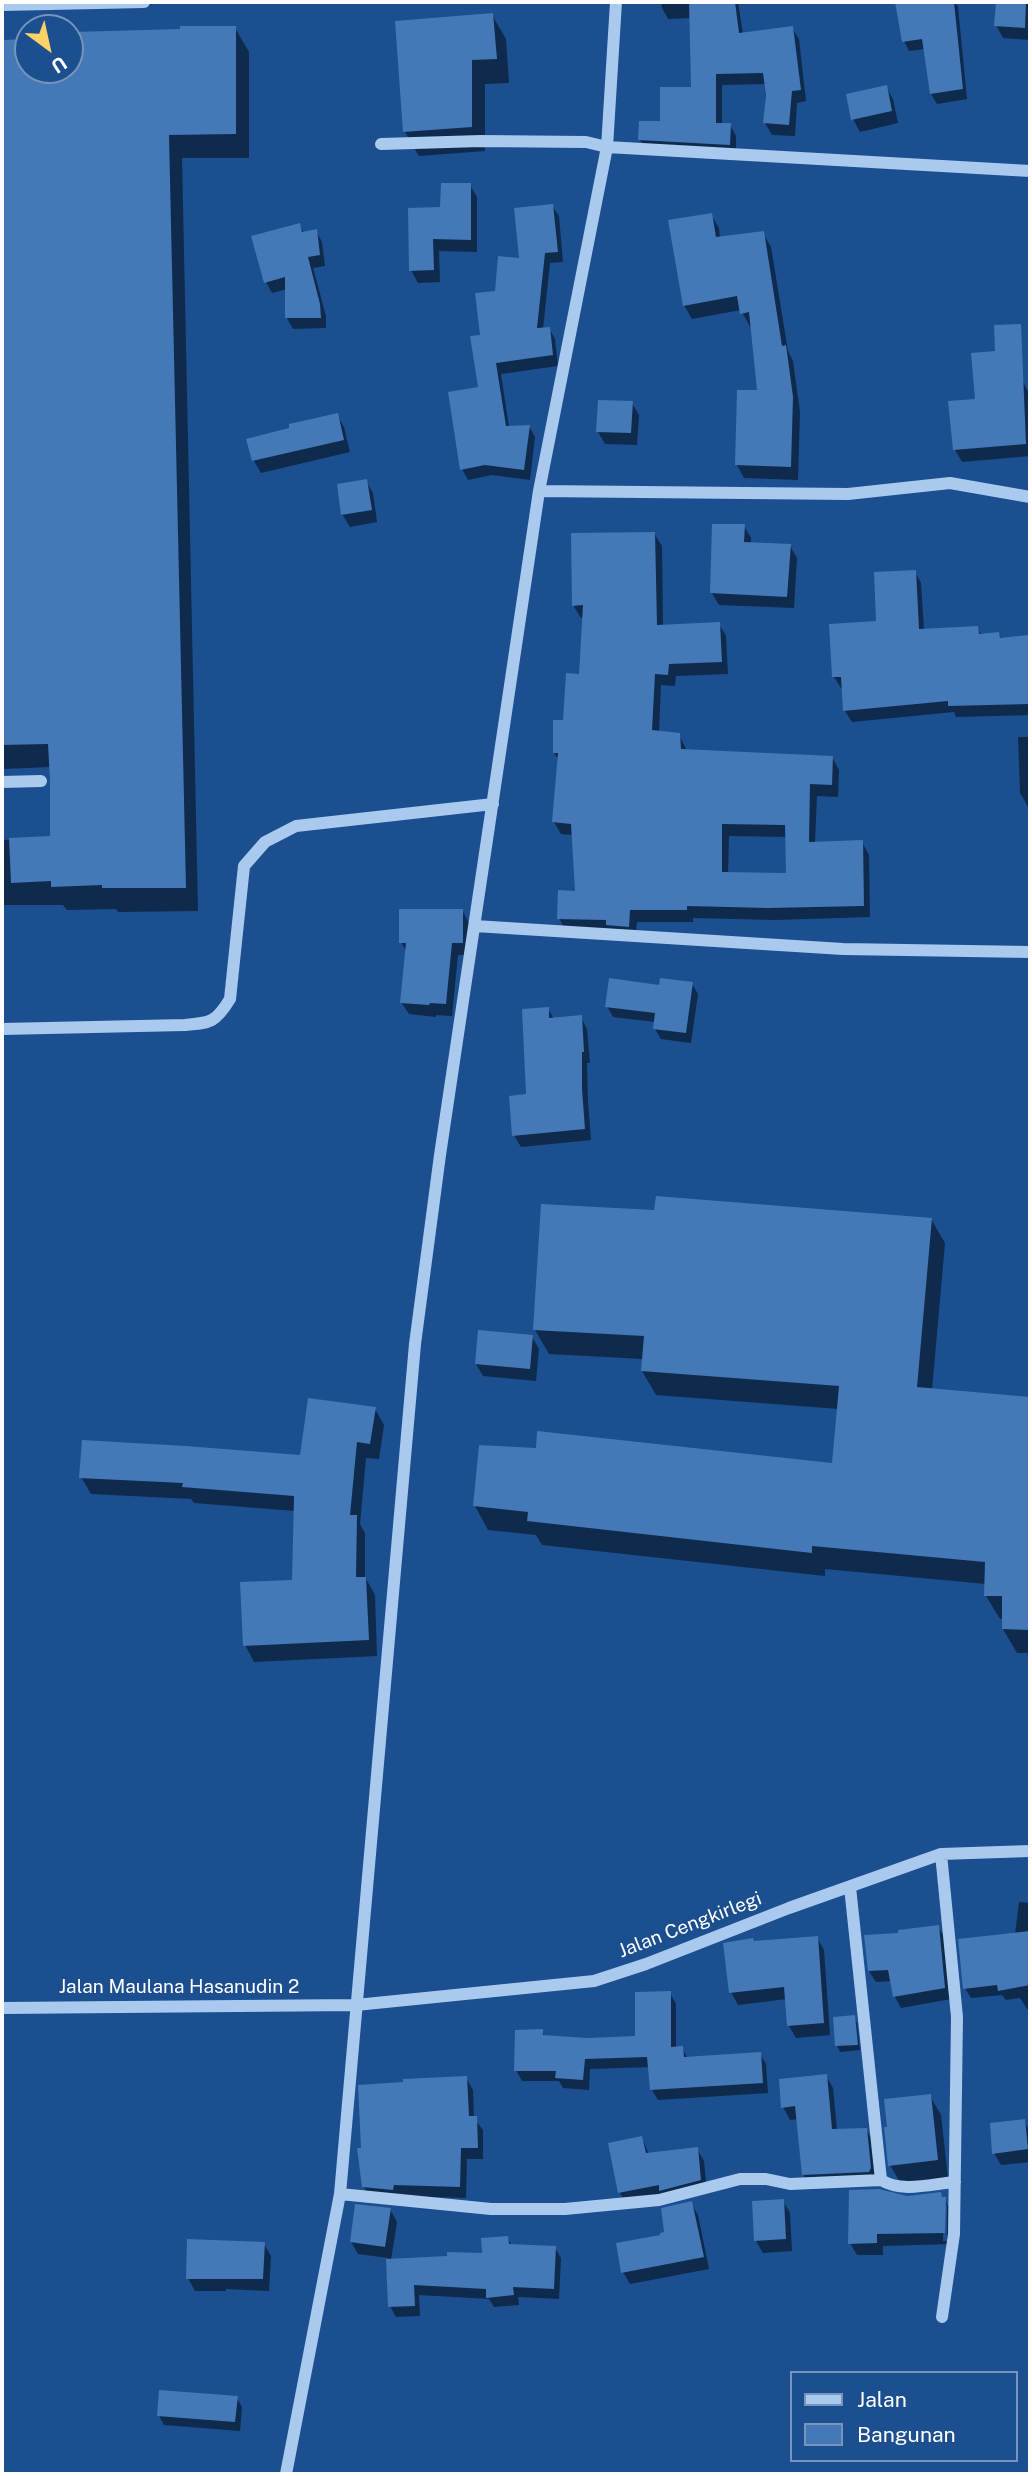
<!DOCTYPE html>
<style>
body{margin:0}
#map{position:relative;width:1032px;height:2476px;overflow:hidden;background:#1b4f8f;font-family:"Public Sans",sans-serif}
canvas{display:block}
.frame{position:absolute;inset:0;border:4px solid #fff;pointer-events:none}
.legend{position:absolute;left:790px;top:2371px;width:228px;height:91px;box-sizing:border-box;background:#1b4f8f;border:2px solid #7695bc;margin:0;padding:9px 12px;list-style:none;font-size:21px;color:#fff}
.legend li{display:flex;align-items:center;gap:14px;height:35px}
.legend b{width:35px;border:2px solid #7695bc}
.north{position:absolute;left:14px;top:14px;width:70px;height:70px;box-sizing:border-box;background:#1b4f8f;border:2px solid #7695bc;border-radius:50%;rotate:147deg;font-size:19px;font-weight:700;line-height:28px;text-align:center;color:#fff}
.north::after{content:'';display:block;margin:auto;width:24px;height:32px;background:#ffd166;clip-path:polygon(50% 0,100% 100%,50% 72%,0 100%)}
</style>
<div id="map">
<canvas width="1032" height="2476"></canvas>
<div class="frame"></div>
<ul class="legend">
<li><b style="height:9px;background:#a9c9ee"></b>Jalan</li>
<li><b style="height:19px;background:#4478b7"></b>Bangunan</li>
</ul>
<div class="north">U</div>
</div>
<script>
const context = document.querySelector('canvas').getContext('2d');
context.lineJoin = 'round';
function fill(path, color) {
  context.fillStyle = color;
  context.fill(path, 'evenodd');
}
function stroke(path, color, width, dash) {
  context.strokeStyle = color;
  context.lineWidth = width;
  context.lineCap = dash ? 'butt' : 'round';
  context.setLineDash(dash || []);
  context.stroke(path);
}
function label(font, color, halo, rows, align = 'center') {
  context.font = font + ' "Public Sans",sans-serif';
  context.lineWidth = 7;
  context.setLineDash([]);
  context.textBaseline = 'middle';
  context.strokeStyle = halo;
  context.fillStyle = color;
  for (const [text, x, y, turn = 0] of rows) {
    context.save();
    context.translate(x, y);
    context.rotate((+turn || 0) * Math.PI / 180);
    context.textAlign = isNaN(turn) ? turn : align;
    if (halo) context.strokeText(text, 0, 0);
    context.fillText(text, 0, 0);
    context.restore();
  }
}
fill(new Path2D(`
 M661,2H738L743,34L792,28L799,39L806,101L797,103L795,136L772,135L765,123L766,84L722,85V124L730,125L736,136V156L647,151L640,140L662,123L693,88L691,18L668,19L662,8Z
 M897,2H955L958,7L967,99L937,104L931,94L925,49L909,51L904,41Z
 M998,2H1030V40L1003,38L996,25Z
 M492,15L506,39L509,83L485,84V151L419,156L405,132Z
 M235,28L249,52V158H182L198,911L118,912L116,909L67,910L63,905H2V840L52,838L50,767L2,769V42L28,41V70H70V40Z
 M886,87L893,99L898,123L860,132L853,119Z
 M470,185L477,197V252L439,251L440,282L418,283L411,270L442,209Z
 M552,206L559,216L563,262L550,263L543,329L549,328L555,339L558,366L501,374L509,427L529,426L535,437L530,480L492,475L468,480L462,469L480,388L482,336L496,293L521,260Z
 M711,215L719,228L720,238L763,233L771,247L788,351L793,361L800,412L798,480L744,478L737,465L759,392L752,326L750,327L741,310L692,319L684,305Z
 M299,225L304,233L316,231L322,242L325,266L313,268L326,316V328L293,329L287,318V289L272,293L266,282Z
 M1021,378L1028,391L1030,456L962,462L955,450L977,400Z
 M632,403L639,415L637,445L605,444L598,432Z
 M337,415L344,427L350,452L261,473L254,461L248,440Z
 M366,481L373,493L377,522L350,527L342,514Z
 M744,526L751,538V544L790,546L797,558L794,608L719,605L712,593Z
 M654,533L662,546L663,627L719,624L726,636L728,674L676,676L675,686L661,685L659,732L679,735L687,751L832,757L839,770L838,797L817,796L815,843L862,842L869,855L870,917L776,920L693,918V922H637L635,939L566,931L559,918L577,893L573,835L561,834L554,822L559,760L554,753L581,676L584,617L581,618L573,605ZM729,836L787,837V875L728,874Z
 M915,572L921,583L924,630L977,628L982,636L998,633L1002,640L1027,637L1030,643V715L956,717L954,712L852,722L845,711L843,688H841L834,677L878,622Z
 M1018,737H1030V810L1020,793Z
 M462,910L469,923V955H458L452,1016L436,1015V1017L409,1014L401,1002L407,952L401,942Z
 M692,984L698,994L691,1043L661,1039L655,1029V1022L613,1017L607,1006L660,987Z
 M548,1009L554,1019L581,1017L587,1029L590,1063H587L588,1102L591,1140L521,1147L514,1135L527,1096Z
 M656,1212L931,1219L945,1243L932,1390L1030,1399V1653H1017L1003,1629V1619H1000L986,1596V1584L825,1569V1576L542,1545L536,1535L488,1530L475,1506L834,1465L839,1409L656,1395L642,1371L643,1359L549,1354L535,1330Z
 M532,1337L539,1349L536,1381L483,1376L476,1364Z
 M375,1409L384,1425L379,1459L366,1458L360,1524L365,1533V1577L375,1595L377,1656L254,1662L245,1645L294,1581L295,1511L194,1503L191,1499L91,1494L81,1477L302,1457Z
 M1019,1902L1030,1903V2009H1027L1020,1998L1006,2000L1002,1995L971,1998L965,1988L1015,1934Z
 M938,1927L945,1938L951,1999L901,2008L895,1997L892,1981L876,1982L869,1971L900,1934Z
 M817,1938L824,1950L830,2035L796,2038L789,2026L787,1999L738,2005L731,1992L754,1943Z
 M670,1993L676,2004V2049L682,2048L688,2059L760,2054L766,2064L768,2093L658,2100L652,2090L650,2067L590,2069L589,2090L563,2088L559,2081H522L516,2070L542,2031L545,2037L587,2040L637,2038Z
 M854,2017L857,2023L860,2050L840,2052L837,2046Z
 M826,2076L833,2088L837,2130L866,2129L873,2142L877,2181L810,2187L803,2174L798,2119L790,2120L783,2107Z
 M466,2078L473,2090L474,2118L483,2130V2159H467L466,2198L400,2196L371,2199L364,2187Z
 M930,2096L941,2115L948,2178L901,2184L890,2165Z
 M1024,2121L1030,2132V2162L1001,2165L994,2153Z
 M642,2138L649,2154L697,2149L704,2161L707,2192L627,2205L620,2193Z
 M943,2199L952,2211L951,2244L883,2246V2255H857L850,2243ZM944,2205H947V2241H943Z
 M783,2201L790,2213L792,2251L763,2253L756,2241Z
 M691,2203L698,2215L709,2269L630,2284L623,2272L662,2237Z
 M390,2209L397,2222L391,2260L484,2255L507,2237L512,2246L555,2248L561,2258L559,2299L518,2297L519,2305L494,2307L489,2299L419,2295L420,2316L396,2317L390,2306L388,2258L358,2254L351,2242Z
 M264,2244L271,2256L269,2291L226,2289V2291H195L188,2278Z
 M237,2398L242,2407L240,2431L164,2425L159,2416Z
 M223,2473V2474H154Z`), '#0007');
fill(new Path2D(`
 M689,2H735L739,33L793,26L801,90L792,91L789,125L763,123L766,95L763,73L716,74V123H731L730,145L638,140L639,121H660V87H691Z
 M895,2H954L963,89L930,94L922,39L902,42Z
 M996,2H1026L1025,28L994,26Z
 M493,13L497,59L472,60V127L403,132L395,21Z
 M180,26H236V134L169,135L186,888H102V885L51,887V881L11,883L9,838L50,836V781L48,744L2,745V40L28,39V70H75L73,32L180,29Z
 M887,85L892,111L851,120L846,94Z
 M441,183H471V240L433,239L434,270L409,271L408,208L440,207Z
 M553,204L558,252L545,253L537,328L550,327L553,355L496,363L506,426L530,425L524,470L485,465L460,470L448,392L478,387L470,336L480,335L475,293L495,291L498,256L519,258L514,208Z
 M712,213L716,237L764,231L782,346L786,345L793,397L791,467L735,465L737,390H757L749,312L740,314L737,296L683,306L668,220Z
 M300,223L302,232L317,229L320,255L308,257L320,304L321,318H285V277L264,283L251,236Z
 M1021,324L1026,444L953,450L948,401L975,399L971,353L995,351L994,325Z
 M598,400L633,401L631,433L596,432Z
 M338,413L344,440L252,461L246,439L289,428V424Z
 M367,479L372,510L341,515L337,484Z
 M712,524H745L744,542L791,544L787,597L710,593Z
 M655,532L657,625L720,622L722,662L669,664L668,675L655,674L652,730L680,733L681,749L833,756L832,785L810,784L809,842L863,840L864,906L768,908L687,906V910H630L629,927L606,925V920L557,919L558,890L575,891L571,824L552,822L558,753H553V720H563L566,673L579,674L583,605L572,606L571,533ZM722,824L785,825L786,873L722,872Z
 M916,570L919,629L978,626L979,634L999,632L1000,638L1028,635L1030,704L948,706V701L843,711L841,677H832L829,624L876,621L874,572Z
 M399,909H463V943H452L446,1004L430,1003L429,1005L400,1003L406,943H399Z
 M609,978L659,985L660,978L693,982L686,1033L653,1029L655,1013L605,1007Z
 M549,1007V1018L582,1015L584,1052H582V1089L585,1129L512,1136L509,1096L526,1094L522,1009Z
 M656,1196L932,1218L917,1387L1030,1397V1630L1002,1629V1596H984L985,1562L812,1546V1553L527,1521L528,1512L473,1506L479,1445L536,1448L537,1431L832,1463L839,1386L641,1371L644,1336L533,1330L541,1204L654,1210Z
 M478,1330L533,1335L530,1369L475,1364Z
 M308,1398L376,1407L370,1444L357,1442L350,1515H357L356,1577H366L369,1640L243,1646L240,1582L292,1580L294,1496L182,1487L183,1483L79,1478L82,1440L186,1446L300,1455Z
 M939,1925L945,1988L893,1997L888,1970L868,1971L864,1935L898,1933V1930Z
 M1030,1931V1985L998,1991L997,1985L963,1989L958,1939Z
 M818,1936L824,2023L787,2026L784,1987L729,1993L723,1943L753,1938L754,1941Z
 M671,1991V2047L683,2046L684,2057L761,2052L763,2083L650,2090L647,2057L585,2059L583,2080L555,2078L556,2071H514L515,2030L543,2029V2035L587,2038L635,2036V1992Z
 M855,2015L858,2045L835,2046L833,2017Z
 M827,2074L832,2129L867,2128L871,2168L869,2172L802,2175L795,2106L781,2108L779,2079Z
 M467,2076L469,2116H477L478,2148H461L460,2187L394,2185L393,2190L362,2187L357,2148H361L358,2085L403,2082V2079Z
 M931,2094L938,2160L888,2166L884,2127H887L884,2099Z
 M1025,2119L1028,2149L992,2154L990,2123Z
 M642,2136L646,2153L698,2147L701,2180L659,2191V2185L618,2193L608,2143Z
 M879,2189L907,2196L941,2192L942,2197H946L945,2233L877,2234V2243L848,2244L849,2190Z
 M784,2199L786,2239L754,2241L752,2201Z
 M692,2201L704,2257L621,2273L616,2243L660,2235V2233L664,2232L661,2208Z
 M355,2204L391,2208L385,2247L350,2242Z
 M508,2236L509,2244L556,2246L554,2289L513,2287L514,2295L486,2298V2289L414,2285L415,2306L388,2307L386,2259L447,2256V2252L482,2253L481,2238Z
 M187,2239L265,2242L263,2279H186Z
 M159,2390L238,2396L235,2422L157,2416Z`), '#4478b7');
stroke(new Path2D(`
 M2,5L144,2
 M381,144L481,141L586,142L607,147L1030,171
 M539,491L848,494L950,483L1030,497
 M2,782L41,781
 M475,926L843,949L1030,952
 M2,1029L185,1025C211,1023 216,1022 230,999L244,866L265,842L296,826L493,804
 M941,1854L957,2017L954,2234L942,2317
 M850,1887L881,2180
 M2,2008L356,2005L594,1981L646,1964L789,1908L941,1854L1030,1851
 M340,2194L491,2209H565L659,2200L740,2179H766L790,2184L881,2180C902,2193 931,2184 955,2182
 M286,2474L340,2194L415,1344L440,1155L539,491L607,147L616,2`), '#a9c9ee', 12);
label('19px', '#fff', '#1b4f8f', [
 ["Jalan Cengkirlegi",690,1925,-21],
 ["Jalan Maulana Hasanudin 2",179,1987]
]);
</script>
